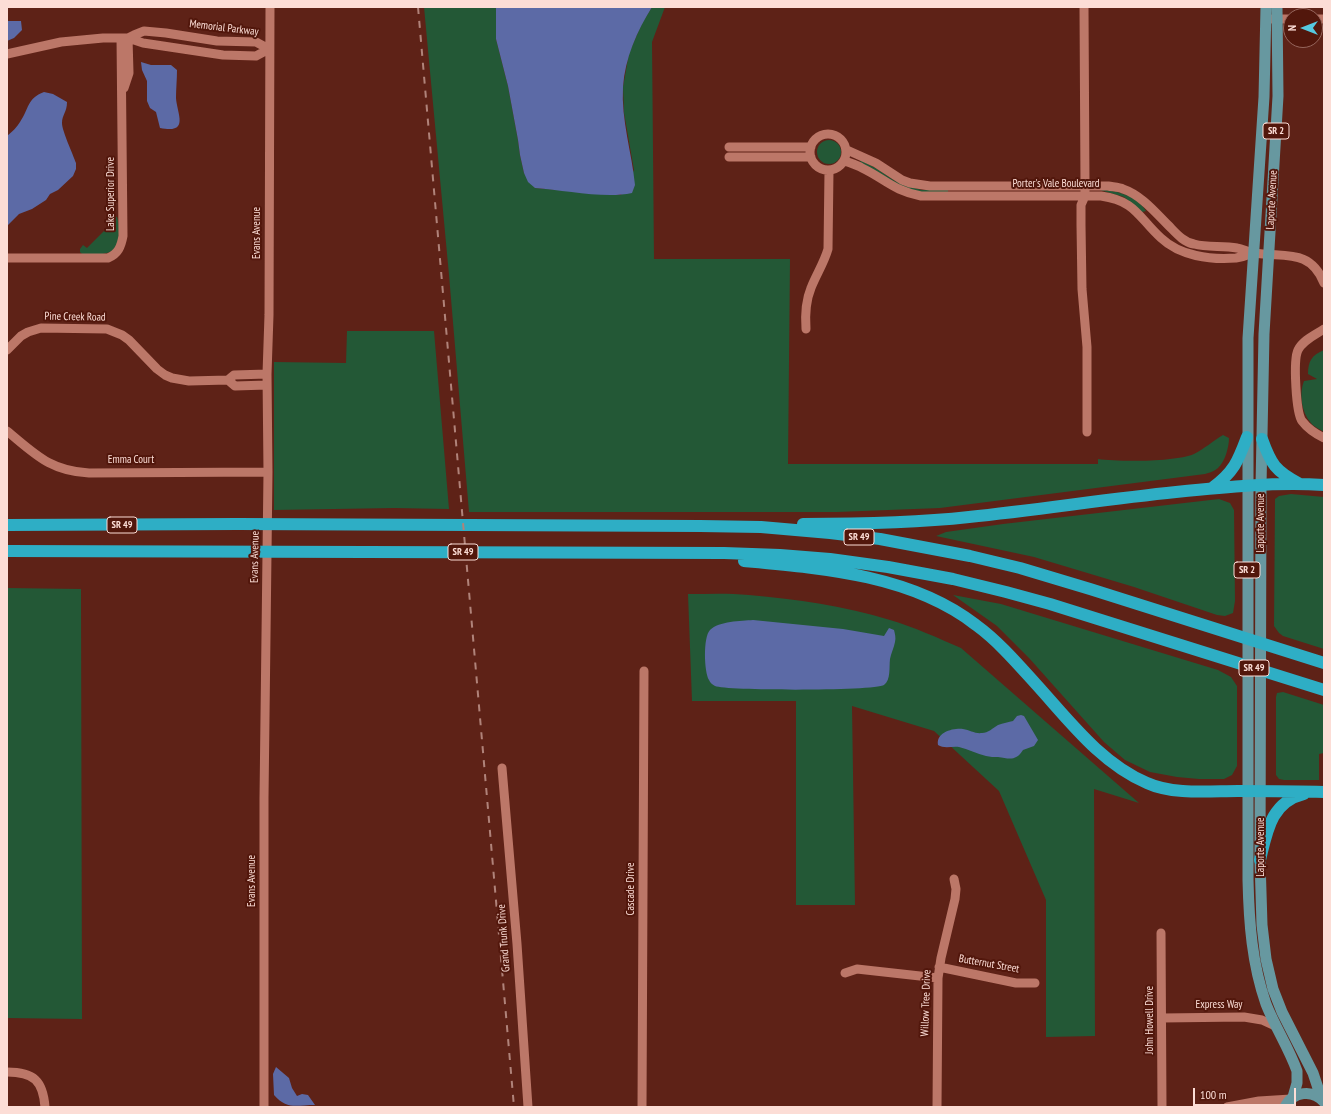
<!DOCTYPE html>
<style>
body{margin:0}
#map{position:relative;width:1331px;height:1114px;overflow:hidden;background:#5e2217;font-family:"PT Sans Narrow",sans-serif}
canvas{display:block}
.frame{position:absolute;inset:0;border:8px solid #fcddd6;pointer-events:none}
.north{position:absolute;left:1283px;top:8px;width:40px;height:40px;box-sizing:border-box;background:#52170c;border:1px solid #96665d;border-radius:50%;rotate:270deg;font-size:11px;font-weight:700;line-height:16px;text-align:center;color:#fcddd6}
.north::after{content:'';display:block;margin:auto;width:14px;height:18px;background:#56c9e0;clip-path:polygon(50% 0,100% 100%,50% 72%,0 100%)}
.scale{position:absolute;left:1193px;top:1088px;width:103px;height:18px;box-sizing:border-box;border:2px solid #fcddd6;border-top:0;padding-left:5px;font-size:12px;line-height:14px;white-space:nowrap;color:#fcddd6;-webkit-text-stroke:3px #52170c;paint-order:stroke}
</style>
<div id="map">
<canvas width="1331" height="1114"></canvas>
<div class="frame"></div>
<div class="north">N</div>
<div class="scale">100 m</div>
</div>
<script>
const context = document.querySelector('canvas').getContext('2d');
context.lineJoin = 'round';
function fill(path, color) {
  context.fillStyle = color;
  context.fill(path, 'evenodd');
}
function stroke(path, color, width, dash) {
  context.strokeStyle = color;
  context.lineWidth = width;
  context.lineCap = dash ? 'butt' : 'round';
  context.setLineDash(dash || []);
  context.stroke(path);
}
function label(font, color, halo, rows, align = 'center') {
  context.font = font + ' "PT Sans Narrow",sans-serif';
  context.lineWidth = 4;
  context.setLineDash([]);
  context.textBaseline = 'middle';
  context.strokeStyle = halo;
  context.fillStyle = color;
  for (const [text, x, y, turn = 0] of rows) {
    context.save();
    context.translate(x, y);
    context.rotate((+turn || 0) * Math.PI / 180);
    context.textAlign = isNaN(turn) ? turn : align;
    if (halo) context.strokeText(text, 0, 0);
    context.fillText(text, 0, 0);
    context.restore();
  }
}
fill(new Path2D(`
 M424,7H496V39L508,86L518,140L520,155L524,173L535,188L621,195L634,170L624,113L623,87L629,53L642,23L652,7H665L652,42L654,259H790L788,464H1098V459C1119,462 1175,462 1194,454C1204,449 1213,441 1223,435L1229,438C1229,447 1225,462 1218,468C1215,471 1209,473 1205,474L940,508L837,512H469L449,275Z
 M817 152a12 12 0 1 1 24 0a12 12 0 1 1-24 0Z
 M861,160L877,169L895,181L907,186L922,190H948V192H920L903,188L860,162Z
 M1100,190C1117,190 1137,196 1146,211L1142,212L1124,197Z
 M113,216L117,217C119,222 119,227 119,233C118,258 102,254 82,254L80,252V249L83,245L87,248L110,225L107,220Z
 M347,331H434L449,509L394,508L274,510V362L346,363Z
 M1324,350V432C1320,429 1314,427 1311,423C1301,412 1299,393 1304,381L1317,379L1308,374C1308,361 1312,355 1324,350Z
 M1291,494L1324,497V649L1283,636L1279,633L1274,626L1275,499L1279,496Z
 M1219,499L1230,503L1234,510L1235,601L1233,613L1225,616L1217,615L1134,587L1034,557L936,536L946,532L1003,524Z
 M7,588L81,589L82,1019L7,1018Z
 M688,594C708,594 729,593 749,595C797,599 844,606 890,620C914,627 938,638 961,648L1139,803L1094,789L1095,1036L1046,1037V900L999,791L934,731L852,706L855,905H796V701H692Z
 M953,595L1001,604L1218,670L1231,677L1237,686V766L1232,775L1224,779H1199L1177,777L1150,772L1125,760L1104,742L1029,658L997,626Z
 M1283,692L1324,705V753L1319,754V780H1284L1279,779L1276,775V697L1277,693Z`), '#235836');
fill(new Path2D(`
 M496,7H652C637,31 625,58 623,87C621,120 632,153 635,185L632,193C605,199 564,190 535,188L528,182L524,173L520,155L518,140L508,86L496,39Z
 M7,21H21L22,30L14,38L7,41Z
 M141,62L151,65H171L177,70C177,79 176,89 176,98C177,114 190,134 160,128L156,112L150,108L147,101V81L142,70Z
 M44,92L53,94L67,102C67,112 62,115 62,123C62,131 73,154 76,163V169L73,176L58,190L50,194L46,200L32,209L19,214L7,226V136C12,132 17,127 20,122C29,109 27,98 44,92Z
 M753,620L843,629L884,636L889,628L894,630C895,634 896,638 895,642C894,648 891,653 890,659C889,667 891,680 884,685C876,691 727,691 715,686C713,685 710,683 709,680C704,672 703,637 710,630C719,621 741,621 753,620Z
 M1021,715L1024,716L1038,740L1034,746L1023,750C1016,761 1010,759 998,757C994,757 990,757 986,756C977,754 968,749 959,747C952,746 944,749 938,745C936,732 953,728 963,729C970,730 975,734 982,733C988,733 993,728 998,725C1003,723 1009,722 1013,721L1017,716Z
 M276,1067L289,1078L292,1088L297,1096L302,1094L308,1095L315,1105C296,1105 287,1110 274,1095L273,1074Z`), '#5c6aa6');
stroke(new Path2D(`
 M1084,7L1085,186V196L1081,205V225L1082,289L1087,347V432
 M1272,19H1291
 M1315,19H1324
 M128,38L134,35L144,31L166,33L217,41L256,42L269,49
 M7,54L61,42L103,38H128L143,43L223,55L256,56L269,49
 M124,88L129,73L128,38
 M810 152a18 18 0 1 1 36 0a18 18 0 1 1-36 0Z
 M729,147H811
 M847,150L876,163L902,180L910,183L930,186H1108C1113,187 1119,187 1123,189C1141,195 1155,212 1168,225C1176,233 1183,242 1194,244C1208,248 1223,245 1237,248C1243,249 1248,252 1254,253C1284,258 1310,248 1324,283
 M729,157H811
 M845,161C850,163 857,165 862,168C885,179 894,191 921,196H1101C1136,201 1138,217 1161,238C1180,256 1210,260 1236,258C1242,257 1248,255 1253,253
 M7,258H108C118,254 121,247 123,236L121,38
 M806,329C805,315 806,300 811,288C816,275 824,263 828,249L829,171
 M1324,329C1315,335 1303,340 1298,350C1293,360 1296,413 1302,421C1308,429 1316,434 1324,438
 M7,350L21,336L28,332L41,328L107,329L122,335L129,340L157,369L165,375L172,378L189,381L228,380L235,386L267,385
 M228,380L234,375L267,374
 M7,431C35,454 50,471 89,473L268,472
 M502,768L517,944L528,1107
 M1161,933L1162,1107
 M939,967L1016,983H1035
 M845,973L857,969L938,978
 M1162,1018L1244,1017L1262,1020L1275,1026
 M7,1072C34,1072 43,1081 45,1107
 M264,1107V798L268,472L267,374L269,315L270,7
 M642,1107L644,671
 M937,1107L938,978L941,958L955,899L956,889L954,879
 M1227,1107L1259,1101L1291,1099`), '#bc7768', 9);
stroke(new Path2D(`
 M1266,7L1264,97L1248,338V880C1249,923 1252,964 1266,1004C1275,1027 1289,1048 1297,1071V1083L1293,1097
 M1277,7L1278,96L1264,334L1261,486L1260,860L1262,925L1266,959L1273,989L1282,1012L1313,1073L1322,1100
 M1285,1107C1293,1091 1313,1089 1324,1102`), '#6798a0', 11);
stroke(new Path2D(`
 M1262,439C1271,464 1275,471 1300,484
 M1212,488C1234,472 1238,461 1247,437
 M803,524C859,524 914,523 969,517C1038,510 1107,499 1176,492C1225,487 1275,482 1324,485
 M7,525L238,524L700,526L761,527L830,533L880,539L970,556L1020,568L1090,589L1324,663
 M7,551L724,553L780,555L830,559L888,567L953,579L1006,592L1050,604L1324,690
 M744,561C822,568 912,575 976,625C998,641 1017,663 1035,683C1068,719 1100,763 1147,783C1173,795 1210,791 1238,791C1267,791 1295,791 1324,792
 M1260,860C1267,831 1271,802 1304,794`), '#2eaec5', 12);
stroke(new Path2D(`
 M418,7L514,1107`), '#b0837a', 2, [7, 7]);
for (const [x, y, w] of [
 [1276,131,26],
 [122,525,30],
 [859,537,30],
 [463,552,30],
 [1247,570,26],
 [1254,668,30]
]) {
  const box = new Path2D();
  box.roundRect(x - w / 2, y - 8, w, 16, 3);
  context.fillStyle = '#52170c';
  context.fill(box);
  stroke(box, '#fcddd6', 1);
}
label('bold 10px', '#fcddd6', null, [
 ["SR 2",1276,131],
 ["SR 49",122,525],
 ["SR 49",859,537],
 ["SR 49",463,552],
 ["SR 2",1247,570],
 ["SR 49",1254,668]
]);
label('11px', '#fcddd6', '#52170c', [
 ["Memorial Parkway",224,28,7],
 ["Porter's Vale Boulevard",1056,184],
 ["Lake Superior Drive",111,194,-90],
 ["Laporte Avenue",1272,200,-87],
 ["Evans Avenue",257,233,-90],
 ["Pine Creek Road",75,317,1],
 ["Emma Court",131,460],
 ["Laporte Avenue",1261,523,-90],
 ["Evans Avenue",255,557,-89],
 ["Laporte Avenue",1261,847,-90],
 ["Evans Avenue",252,881,-90],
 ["Cascade Drive",631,889,-90],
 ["Grand Trunk Drive",504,938,-94],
 ["Butternut Street",989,964,10],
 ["Willow Tree Drive",926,1003,-88],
 ["Express Way",1219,1005],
 ["John Howell Drive",1150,1020,-90]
]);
</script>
